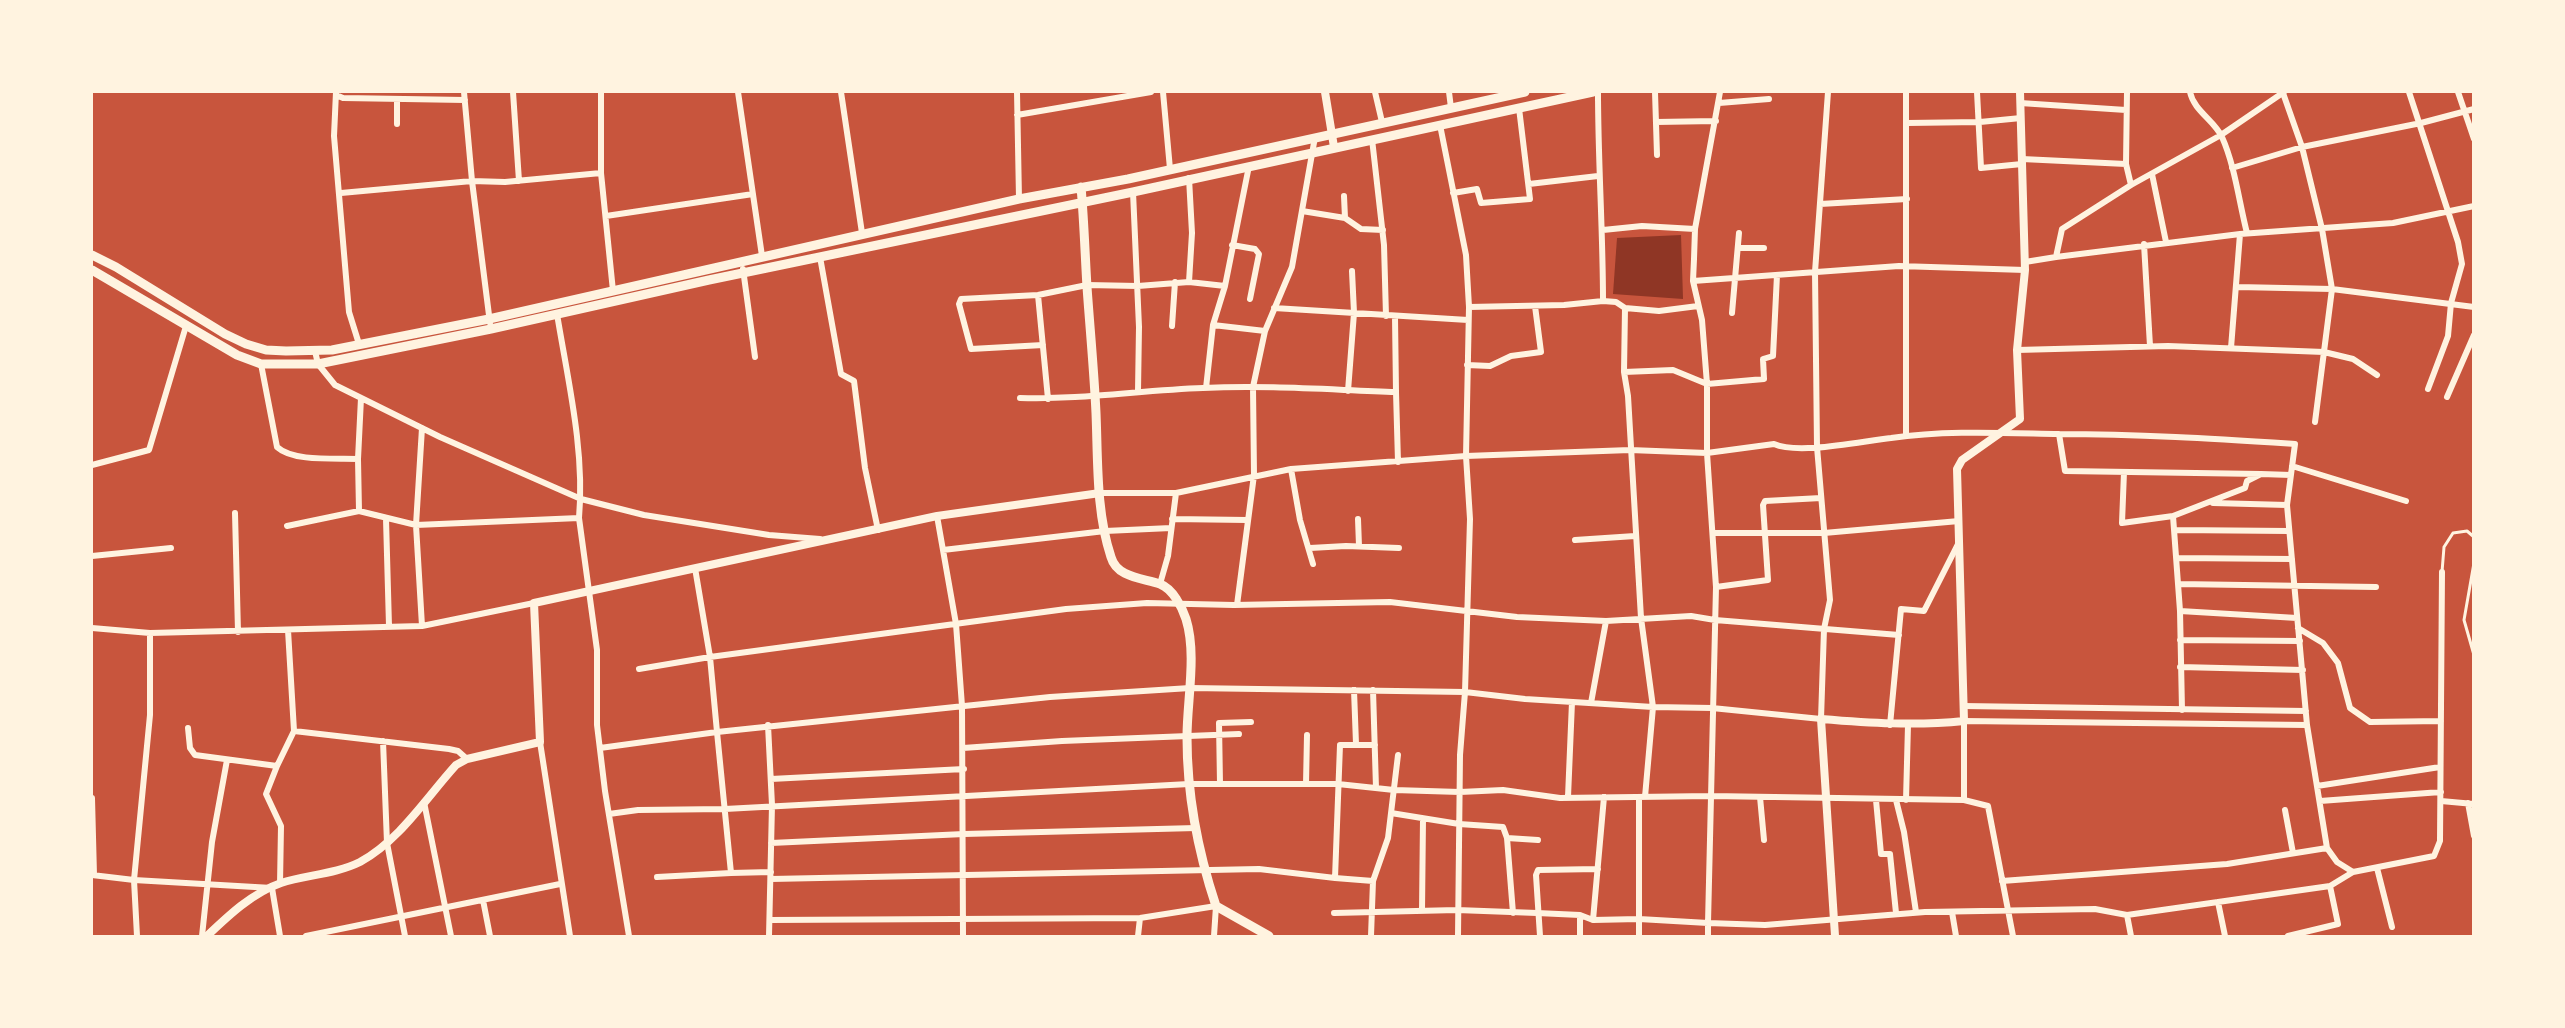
<!DOCTYPE html>
<style>
body{margin:0}
#map{position:relative;width:2565px;height:1028px;overflow:hidden;background:#c8553d;font-family:"DM Sans",sans-serif}
canvas{display:block}
.frame{position:absolute;inset:0;border:93px solid #fff3e0;pointer-events:none}
</style>
<div id="map">
<canvas width="2565" height="1028"></canvas>
<div class="frame"></div>
</div>
<script>
const context = document.querySelector('canvas').getContext('2d');
context.lineJoin = 'round';
function fill(path, color) {
  context.fillStyle = color;
  context.fill(path, 'evenodd');
}
function stroke(path, color, width, dash) {
  context.strokeStyle = color;
  context.lineWidth = width;
  context.lineCap = dash ? 'butt' : 'round';
  context.setLineDash(dash || []);
  context.stroke(path);
}
fill(new Path2D(`
 M1681,235L1683,299L1613,294L1617,238Z`), '#8f3625');
stroke(new Path2D(`
 M2474,563L2464,620L2474,655
 M2442,572L2444,547L2453,533L2467,531L2474,537`), '#fff3e0', 3);
stroke(new Path2D(`
 M336,92L334,136L349,312L359,344
 M464,92L472,181L490,323
 M513,92L519,181
 M738,92L762,256
 M841,92L862,233
 M1017,92L1019,199
 M1163,92L1170,169
 M1375,92L1382,122
 M1449,92L1451,108
 M1598,92C1598,162 1603,231 1603,301
 M1655,92L1657,155
 M1720,92L1695,229L1694,259L1693,281L1702,320L1707,384V453L1716,587L1708,923L1765,925L1925,912L2095,909L2127,915L2330,886L2353,872
 M1977,92L1981,168L2022,164
 M2127,92L2126,164L2131,185
 M2190,92C2194,111 2214,120 2222,137C2235,166 2239,202 2247,233
 M2409,92L2458,242L2462,264L2451,303L2448,336L2428,389
 M2458,92L2474,139
 M2283,93L2302,147L2322,229L2332,289L2315,422
 M336,95L343,98L465,100
 M397,101V124
 M1719,103L1769,99
 M2020,103L2126,110
 M1017,115L1151,92
 M1656,122L1716,121
 M1907,123L1980,122L2021,118
 M1440,125L1466,255L1469,307L1466,456L1470,519L1465,692L1460,755L1458,936
 M1372,139L1384,245L1386,316
 M2022,159L2126,164
 M2232,168L2302,147L2421,123L2474,109
 M601,173V92
 M2152,174L2166,242
 M1529,184L1598,176
 M1133,192L1139,327L1138,391
 M341,193L472,181L505,182L601,173L613,291
 M1453,193L1477,189L1481,203L1530,199L1519,108
 M1344,196L1345,218
 M1820,204L1907,199
 M1302,211L1345,218L1361,229L1383,230
 M606,216L753,194
 M1603,230L1642,226L1695,229
 M2144,244L2150,346
 M1232,245L1255,249L1259,254L1250,299
 M1738,248H1764
 M820,257L841,374L854,381L865,468L878,530
 M2056,257L2240,234L2393,223L2474,206
 M2025,262L2056,257L2062,229L2131,185L2221,135L2284,92
 M743,269L755,357
 M1693,281L1899,266L2025,270
 M1189,282L1192,233L1189,178
 M2237,287L2332,289L2474,307
 M1038,295L1048,399
 M1469,307L1564,305L1603,301L1616,302L1625,308L1659,311L1698,306
 M1274,308L1468,320
 M1625,308L1624,372L1628,396L1641,618L1653,707L1645,797
 M1732,313L1739,233
 M557,314C568,381 585,451 579,518L597,650V725L605,791L629,936
 M1213,325L1265,331
 M1172,326L1175,282
 M1043,345L971,349L959,304L961,299L1038,295L1087,285L1138,286L1189,282L1225,286
 M2231,348L2240,234
 M2017,350L2168,346L2324,352L2353,359L2377,375
 M315,351L318,364L335,385L440,437L581,499L644,515L769,535L820,539
 M261,364L277,447C293,462 336,458 358,459
 M1467,365L1490,366L1511,356L1541,352L1535,306
 M1624,372L1673,370L1707,384L1764,379L1763,359L1773,356L1777,275
 M1206,388L1213,325L1225,286L1249,166
 M1348,391L1354,313L1352,271
 M1396,392L1398,462
 M2447,397L2474,335
 M1020,398C1081,400 1142,390 1203,388C1268,385 1332,390 1396,392L1395,317
 M422,428L416,525L422,626
 M2059,434L2065,471L2261,474
 M1906,436V92
 M92,465L149,450L186,326
 M2292,466L2406,501
 M1291,469L1300,520L1313,564
 M2124,472L2122,523L2173,516L2245,488L2247,481L2261,474L2291,475
 M1100,493H1176L1291,469L1466,456L1630,450L1707,453L1774,444C1799,455 1862,441 1891,438C1946,430 2003,433 2059,434C2138,434 2216,439 2295,444L2287,505L2307,725L2327,848L2337,862L2353,872L2434,856L2440,841L2442,572
 M2213,503L2287,505
 M359,511L358,459L361,398
 M235,513L238,632
 M937,516L956,624L962,706L963,936
 M2173,516L2180,611L2182,710
 M386,519L389,626
 M1172,519L1247,520
 M1358,519L1359,546
 M287,526L359,511L416,525L579,518
 M2175,530L2289,531
 M1713,533H1824L1959,521
 M1575,540L1635,536
 M1310,548L1346,546L1399,548
 M943,550L1105,531L1171,528
 M92,556L171,548
 M2177,558L2292,559
 M695,568L710,657L717,732L1050,697L1190,688L1465,692L1525,699L1653,707L1712,708L1821,719L1824,629L1830,600L1817,447L1815,272L1828,92
 M1160,584L1168,556L1176,493
 M2178,584L2376,587
 M1716,587L1768,580L1763,505L1765,501L1821,498
 M1237,605L1254,475L1253,387L1265,331L1292,267L1315,137
 M2180,611L2297,618
 M92,628L150,633L422,626L534,603
 M2298,628L2323,643L2338,663L2350,708L2370,722L2441,721
 M150,633V715L134,880L272,888L280,936
 M2180,640L2300,641
 M2180,667L2303,670
 M639,669L710,657L1066,609L1147,603L1234,605L1390,602L1517,617L1606,621L1691,616L1715,620L1899,635
 M1354,690L1356,744
 M1373,690L1376,788
 M1591,703L1606,621
 M1963,706L2306,711
 M768,725L772,805L769,936
 M1890,725L1901,609L1924,611L1958,544
 M188,728L190,748L195,755L277,766
 M294,731L449,749L458,751L467,759
 M383,741L387,843L405,936
 M540,742L570,936
 M600,748L717,732L731,873L771,872
 M963,748L1062,741L1239,734
 M771,779L964,769
 M1220,784L1219,723L1251,722
 M1306,784L1307,735
 M2317,786L2440,767
 M1568,797L1572,702
 M1604,797L1593,920L1639,919L1708,923V936
 M1760,797L1764,840
 M92,798L94,875
 M1876,800L1881,854H1890L1896,913
 M1896,800L1904,832L1916,912
 M1906,800L1908,725
 M2320,801L2441,792
 M2441,801L2474,804
 M424,802L451,936
 M2468,803L2474,836
 M2285,810L2293,853
 M1391,813L1459,824L1503,827L1507,838L1513,913
 M609,814L638,810L725,809L1189,784H1338L1394,790L1460,792L1503,790L1560,798L1711,796L1964,800
 M1507,838L1538,840
 M771,843L964,834L1196,828
 M2377,868L2392,927
 M92,875L134,880L137,936
 M657,877L731,873
 M771,879L1259,869L1335,878
 M1373,881L1388,838L1398,755
 M2002,881L2227,864L2327,848
 M280,884L281,826L266,794L277,766L294,731L288,630
 M483,900L490,936
 M2218,902L2225,936
 M1422,911L1423,819
 M1952,912L1956,936
 M1334,913L1457,910L1537,913L1580,915L1593,920
 M1580,915V936
 M2127,915L2131,936
 M770,920L1140,918L1216,906L1214,936
 M202,936L212,842L227,760
 M306,936L560,884
 M1138,936L1140,918
 M1371,936L1373,881L1335,878L1340,745H1375
 M1540,936L1536,875L1538,870L1598,869
 M1639,936V797
 M2013,936L1988,806L1964,800V721L2307,725
 M2288,936L2338,924L2330,886`), '#fff3e0', 6);
stroke(new Path2D(`
 M207,936C228,916 252,893 281,883C306,875 336,874 360,862C400,840 426,798 456,765L467,759L540,742L534,603L937,516L1100,493
 M1835,936L1821,719C1869,723 1915,726 1964,721L1957,469L1962,460L2020,419L2017,350L2025,270L2020,92`), '#fff3e0', 8);
stroke(new Path2D(`
 M1325,92L1334,147`), '#fff3e0', 8);
stroke(new Path2D(`
 M1081,187C1084,220 1085,254 1087,287C1090,329 1094,371 1096,413C1098,461 1096,512 1111,557C1117,578 1143,578 1160,584C1173,589 1182,607 1186,619C1197,654 1187,701 1187,737C1187,794 1198,852 1216,906L1269,936
 M92,255L116,267L225,334L246,344L266,350L286,351L332,350L489,319L1019,199L1128,179L1525,92
 M92,270L237,355L261,364H318L491,329L709,280L1133,192L1593,92`), '#fff3e0', 9);
</script>
